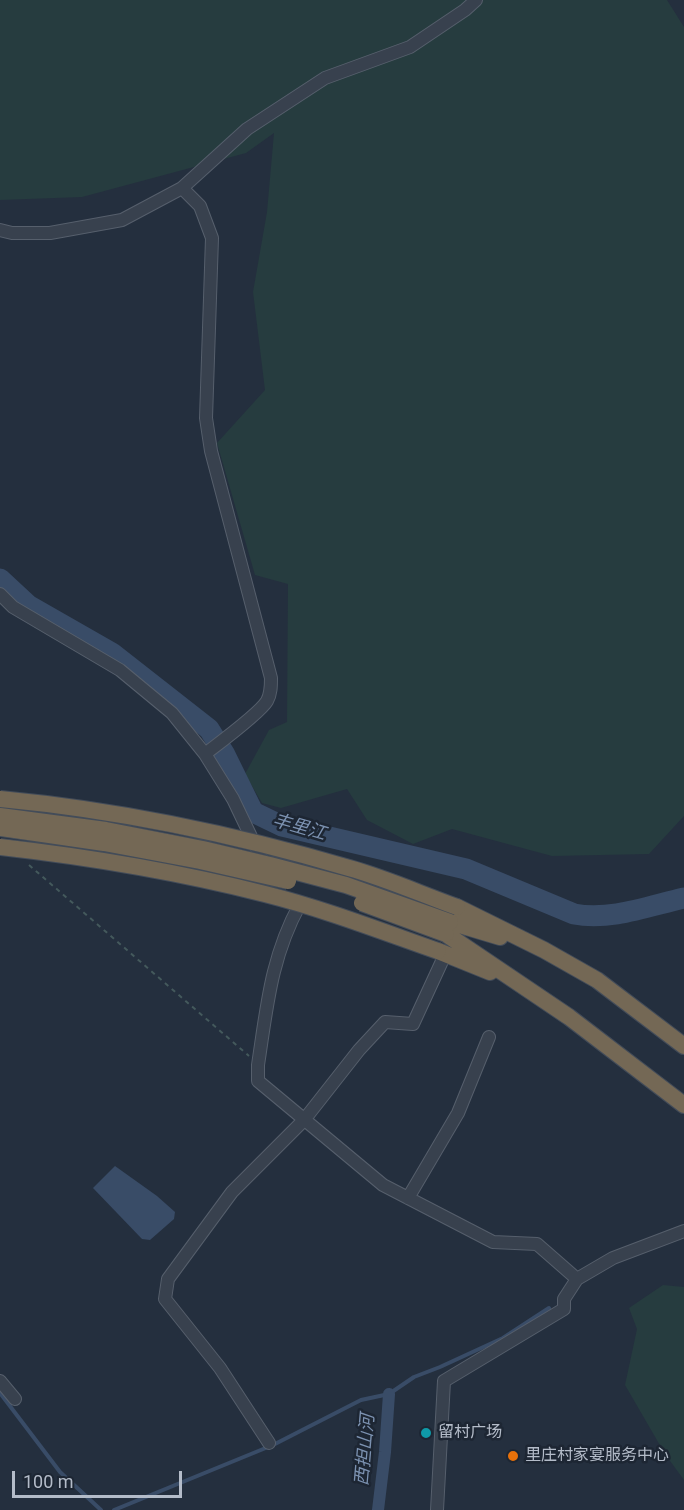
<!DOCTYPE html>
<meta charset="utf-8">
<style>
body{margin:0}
#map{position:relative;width:684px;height:1510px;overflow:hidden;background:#242f3e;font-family:Roboto,sans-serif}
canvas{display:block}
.scale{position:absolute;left:12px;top:1471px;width:170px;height:27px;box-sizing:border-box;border:3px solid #b4bcc9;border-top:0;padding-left:8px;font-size:18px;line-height:21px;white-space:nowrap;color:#b4bcc9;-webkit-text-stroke:4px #1d2633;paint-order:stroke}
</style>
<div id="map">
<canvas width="684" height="1510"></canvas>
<div class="scale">100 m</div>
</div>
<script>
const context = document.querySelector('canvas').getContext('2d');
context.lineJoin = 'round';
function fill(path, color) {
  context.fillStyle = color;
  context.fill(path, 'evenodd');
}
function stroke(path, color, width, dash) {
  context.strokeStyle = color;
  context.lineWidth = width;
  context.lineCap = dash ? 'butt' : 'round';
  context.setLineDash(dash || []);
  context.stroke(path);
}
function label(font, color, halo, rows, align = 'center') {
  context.font = font + ' Roboto,"Noto Sans SC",sans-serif';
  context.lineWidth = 5;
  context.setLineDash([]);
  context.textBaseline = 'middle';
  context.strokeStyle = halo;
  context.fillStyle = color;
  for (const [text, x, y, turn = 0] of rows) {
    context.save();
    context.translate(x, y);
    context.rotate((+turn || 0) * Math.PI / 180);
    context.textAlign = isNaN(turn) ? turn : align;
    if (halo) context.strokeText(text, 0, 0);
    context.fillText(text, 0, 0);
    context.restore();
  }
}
fill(new Path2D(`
 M0,0H667L684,27V816L649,854L552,856L452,829L413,844L367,820L347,789L281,808L262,803L245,774L269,730L287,722L288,584L255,575L217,443L265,390L253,292L267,212L274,133L246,153L82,197L0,200Z
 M663,1285L684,1287V1480L665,1454L625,1385L637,1329L629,1308Z`), '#263c3f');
fill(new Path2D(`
 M115,1166L157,1196L175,1212L174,1219L150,1240L142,1239L93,1188Z`), '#394c67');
stroke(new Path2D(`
 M0,1393L60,1472L101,1510
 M114,1510L273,1445L361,1400L389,1394L414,1377L440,1367L503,1338L549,1308`), '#394c67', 4);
stroke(new Path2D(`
 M378,1510L385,1452L389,1394`), '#394c67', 12);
stroke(new Path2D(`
 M0,579L28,605L112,653L209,729L224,753L253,812L282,826L466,869L574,914C610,921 649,906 684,898`), '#394c67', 21);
const minor = new Path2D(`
 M182,188L200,206L212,238L206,418L211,451L271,678C271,686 271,694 267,701C260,713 218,744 205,754
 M0,230L12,233H50L122,220L182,188L247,129L325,78L410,47L465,10L476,0
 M0,594L13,607L120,670L172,713L205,754L233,799L266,868
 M300,904C271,957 267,1006 258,1065V1081L383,1185L493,1242L537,1244L577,1279
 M408,1198L458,1113L489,1037
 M0,1381L15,1399
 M269,1443L220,1368L165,1299L168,1279L232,1192L304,1120L359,1050L385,1022L413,1024L443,959
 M437,1510L444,1381L564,1309V1299L577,1279L613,1258L684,1231`);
const highway = new Path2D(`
 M457,907L544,950L597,980L684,1046
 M450,922L500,937
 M446,934L569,1017L684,1105
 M438,951L490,972`);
stroke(minor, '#565f6c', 14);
stroke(highway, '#434c59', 18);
stroke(new Path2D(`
 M29,865L249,1056`), '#44595c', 2, [4.5, 4.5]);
stroke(minor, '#38414e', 12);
stroke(highway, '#746855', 16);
const highwayBridge = new Path2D(`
 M0,799C117,810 237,835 349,868C385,878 421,894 457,907
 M0,816L106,830L203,849L270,865L346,885L450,922
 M0,828L104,843L200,861L288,881
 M0,847C89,857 178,872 265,894C324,909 381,931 438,951
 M362,903L446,934`);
stroke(highwayBridge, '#434c59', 18, []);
stroke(highwayBridge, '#746855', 16);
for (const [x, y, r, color] of [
 [426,1433,6,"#0f9aa8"],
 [513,1456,6,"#e8710a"]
]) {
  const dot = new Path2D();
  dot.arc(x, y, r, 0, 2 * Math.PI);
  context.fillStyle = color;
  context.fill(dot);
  stroke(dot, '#1d2633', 2);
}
label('16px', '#b4bcc9', '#1d2633', [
 ["留村广场",438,1433],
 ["里庄村家宴服务中心",525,1456]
], 'left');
label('italic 18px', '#7c92b1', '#1d2633', [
 ["丰里江",299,828,16],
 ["西担山河",366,1450,-85]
]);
</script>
